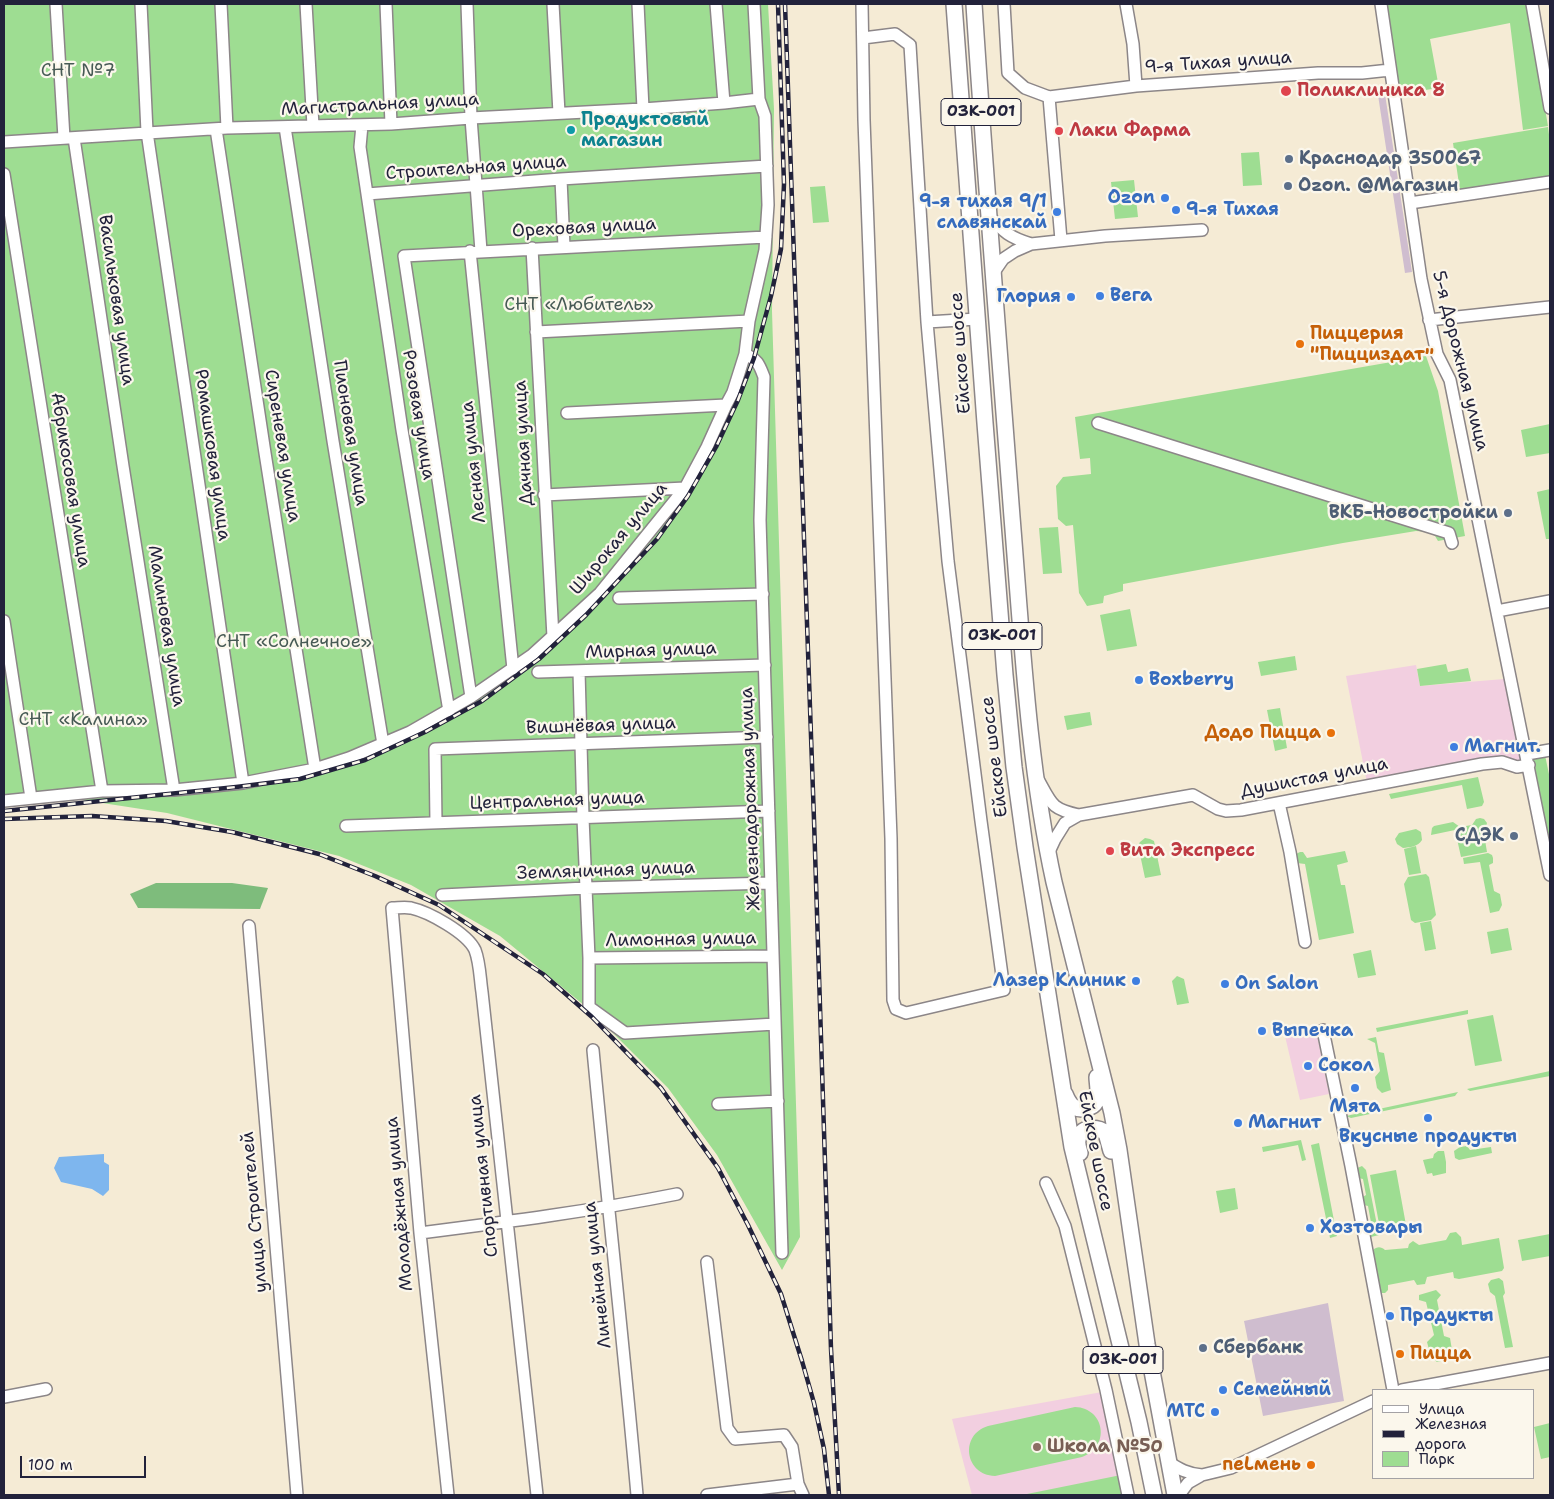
<!DOCTYPE html>
<meta charset="utf-8">
<style>
body{margin:0}
#map{position:relative;width:1554px;height:1499px;overflow:hidden;background:#f5ebd5;font-family:"Shantell Sans",sans-serif}
canvas{display:block}
.frame{position:absolute;inset:0;border:5px solid #22223b;pointer-events:none}
.legend{position:absolute;left:1372px;top:1389px;width:162px;height:90px;box-sizing:border-box;background:#fbf7ec;border:1px solid #a4a2a5;margin:0;padding:6px 9px;list-style:none;font-size:15px;color:#22223b}
.legend li{display:flex;align-items:center;gap:10px;height:25px}
.legend b{width:25px;border:1px solid #a4a2a5}
.scale{position:absolute;left:20px;top:1456px;width:126px;height:22px;box-sizing:border-box;border:2px solid #22223b;border-top:0;padding-left:6px;font-size:15px;line-height:18px;white-space:nowrap;color:#22223b;-webkit-text-stroke:4px #fbf7ec;paint-order:stroke}
</style>
<div id="map">
<canvas width="1554" height="1499"></canvas>
<div class="frame"></div>
<ul class="legend">
<li><b style="height:6px;background:#fff"></b>Улица</li>
<li><b style="height:6px;background:#22223b"></b>Железная дорога</li>
<li><b style="height:14px;background:#9edd92"></b>Парк</li>
</ul>
<div class="scale">100 m</div>
</div>
<script>
const context = document.querySelector('canvas').getContext('2d');
context.lineJoin = 'round';
function fill(path, color) {
  context.fillStyle = color;
  context.fill(path, 'evenodd');
}
function stroke(path, color, width, dash) {
  context.strokeStyle = color;
  context.lineWidth = width;
  context.lineCap = dash ? 'butt' : 'round';
  context.setLineDash(dash || []);
  context.stroke(path);
}
function label(font, color, halo, rows, align = 'center') {
  context.font = font + ' "Shantell Sans",sans-serif';
  context.lineWidth = 4.5;
  context.setLineDash([]);
  context.textBaseline = 'middle';
  context.strokeStyle = halo;
  context.fillStyle = color;
  for (const [text, x, y, turn = 0] of rows) {
    context.save();
    context.translate(x, y);
    context.rotate((+turn || 0) * Math.PI / 180);
    context.textAlign = isNaN(turn) ? turn : align;
    if (halo) context.strokeText(text, 0, 0);
    context.fillText(text, 0, 0);
    context.restore();
  }
}
fill(new Path2D(`
 M1416,665L1420,686L1504,679L1521,759L1517,762L1506,756L1367,783L1346,676Z
 M1316,1030L1329,1094L1300,1100L1285,1036Z
 M1102,1392L1126,1495H972L952,1419Z`), '#f2cfe0');
fill(new Path2D(`
 M1385,94L1412,272L1405,273L1378,95Z
 M1328,1303L1344,1401L1263,1416L1244,1321Z`), '#cfbdcf');
fill(new Path2D(`
 M4,4H768L774,109L772,311L800,1237L782,1270L717,1155L668,1088L591,1011L500,936L411,885L339,856L167,813L70,798L4,805Z
 M1386,4H1527L1548,126L1523,130L1510,23L1430,39L1439,88L1398,94Z
 M1548,127L1550,142V176L1460,191L1453,143Z
 M1259,152L1262,185L1243,186L1241,153Z
 M1134,180L1138,217L1115,219L1111,182Z
 M825,186L829,222L813,223L810,187Z
 M1426,356L1438,391L1465,536L1438,541L1435,536L1429,532L1416,531L1343,543L1123,584V591L1104,596L1103,603L1087,606L1079,593L1073,525L1066,526L1058,519L1056,486L1063,477L1091,474L1090,458L1080,459L1075,417Z
 M1550,424V453L1526,457L1521,430Z
 M1550,489V539H1546L1537,492Z
 M1058,527L1062,573L1043,574L1039,528Z
 M1130,609L1137,646L1107,651L1100,615Z
 M1295,656L1297,670L1261,676L1258,662Z
 M1446,664L1448,672L1468,668L1471,681L1420,686L1417,669Z
 M1280,708L1287,748L1275,751L1267,710Z
 M1090,712L1092,725L1067,730L1064,716Z
 M1545,755L1550,779V860L1532,762L1535,756Z
 M1478,777L1484,802L1482,806L1467,809L1462,785L1391,799L1389,794Z
 M1480,818L1484,819L1487,823L1486,826L1483,828L1487,852L1461,857L1455,830L1431,835L1432,828L1434,826L1453,822L1460,827L1472,825L1476,819Z
 M1416,829L1421,832L1422,840C1418,847 1410,847 1403,848L1397,844L1395,839L1399,833Z
 M1145,838L1150,839L1154,841L1161,875L1145,878L1138,845L1140,842Z
 M1416,846L1421,873L1409,875L1404,849Z
 M1345,851L1348,862L1337,865L1341,885H1345L1354,933L1319,940L1305,864L1297,863L1296,854L1300,852H1303L1307,858Z
 M1488,853L1492,855L1493,858V863L1489,865L1494,891L1500,894L1502,905L1499,911L1490,913L1480,862L1464,864L1463,858Z
 M1426,874L1429,877L1436,915L1431,920L1415,923L1411,920L1404,884L1408,877Z
 M1431,921L1436,949L1425,951L1420,923Z
 M1508,928L1512,950L1491,954L1487,932Z
 M1371,950L1376,975L1358,978L1353,954Z
 M1177,976L1184,979L1189,1003L1177,1005L1172,981Z
 M1468,1010V1014L1377,1032L1376,1028Z
 M1493,1015L1502,1061L1475,1066L1467,1020Z
 M1376,1037L1379,1052L1384,1053L1391,1090L1382,1093L1377,1088L1375,1077L1380,1071L1375,1043L1367,1039Z
 M1550,1071V1076L1470,1091L1467,1089Z
 M1458,1092L1455,1096L1351,1118L1346,1116Z
 M1301,1140L1306,1160L1302,1161L1298,1145L1263,1152L1262,1147Z
 M1319,1143L1337,1236L1330,1238L1311,1145Z
 M1467,1146L1470,1150L1491,1147L1492,1153L1459,1160L1455,1158L1454,1151L1460,1147Z
 M1438,1151H1444L1446,1162V1173L1433,1176L1432,1173L1427,1174L1423,1160L1433,1158L1434,1154Z
 M1362,1166L1366,1170L1379,1235L1371,1237L1367,1235V1232L1372,1228L1368,1206L1364,1205L1361,1198L1366,1195L1363,1179L1358,1178L1355,1169Z
 M1396,1170L1406,1225L1380,1229L1370,1175Z
 M1235,1188L1238,1209L1220,1213L1216,1191Z
 M1456,1232L1461,1237L1462,1245L1499,1238L1504,1268L1502,1271L1459,1279L1454,1278L1453,1272L1427,1277L1425,1284L1417,1285L1414,1280L1388,1285V1290L1385,1293H1381L1378,1291L1371,1253C1374,1247 1380,1245 1385,1250L1408,1248L1409,1244L1413,1241L1419,1245L1446,1240L1450,1233Z
 M1550,1234V1256L1522,1261L1518,1240Z
 M1499,1278L1503,1281L1505,1293L1503,1296L1513,1347L1505,1348L1495,1296L1490,1292L1488,1284L1491,1280Z
 M1436,1290L1441,1295L1437,1300L1444,1336L1450,1338L1453,1356L1450,1359L1437,1362L1431,1357L1427,1342L1434,1335L1426,1302L1419,1300V1295Z
 M1075,1407C1105,1408 1111,1447 1082,1457L995,1476C965,1475 959,1435 988,1426Z
 M1550,1423V1457L1541,1459L1534,1427Z
 M1121,1475L1125,1495H1022Z`), '#9edd92');
fill(new Path2D(`
 M156,883H232L268,888L260,909L138,908L130,894Z`), '#7ebc7c');
fill(new Path2D(`
 M104,1154V1162L109,1165V1190L103,1196L92,1189L61,1182L54,1168L59,1157Z`), '#7eb6ee');
const minor = new Path2D(`
 M56,4L64,138
 M141,4L147,132L243,783
 M221,4L227,128
 M306,4L313,126
 M386,4L391,124
 M467,4L471,118L481,251
 M553,4L559,113
 M638,4L643,109
 M716,4L724,103
 M862,4L864,120L891,838L893,1000L896,1009L906,1013L1004,990L981,821L948,561L927,322L910,45L895,34L863,38
 M1004,4L1008,73L1025,88L1049,97L1136,86L1318,73H1362L1390,70
 M1126,4L1133,44L1136,86
 M1381,4L1421,279L1437,354L1450,380L1550,875
 M1532,4L1550,108
 M1049,97L1061,240
 M362,125L360,147L367,194L402,430L449,711
 M285,127L333,441L383,744
 M216,129L265,453L315,769
 M74,138L123,466L174,790
 M4,142L227,128L391,124L471,118L643,109L724,103L759,99
 M4,174L102,791
 M561,179L564,247
 M367,194L561,179L767,166
 M1410,203L1550,182
 M989,216C1005,233 1009,237 1031,244
 M532,248L553,637
 M470,251L513,669
 M994,272L1003,259L1015,251L1031,244L1105,236L1202,230
 M1429,320L1550,307
 M927,322L977,319
 M536,332L749,321
 M745,354C758,360 759,364 764,377L760,520L782,1253
 M567,413L726,405
 M1098,423L1449,533L1452,543
 M544,495L685,488
 M619,598L763,594
 M1497,611L1550,601
 M4,621L31,798
 M579,671L583,818L589,958V1007L625,1033L775,1024
 M538,672L765,665
 M471,697L404,256L766,237
 M1527,754L1550,750
 M1039,781C1052,805 1052,809 1079,815
 M4,801L102,791L174,790L243,783L315,769L349,758L410,732L471,697L532,655L600,593L685,488L707,447L726,405L733,392L745,354L749,321L765,250L768,205L765,116L759,99L754,4
 M1279,803L1290,852L1305,942
 M436,823L435,749L767,737
 M346,826L769,811
 M1048,854L1055,839L1065,823L1079,815L1193,795L1218,809L1226,811L1241,810L1482,764L1502,762L1517,767L1529,765
 M442,895L586,888L771,883
 M249,926L297,1495
 M589,958L773,956
 M1323,1030L1351,1166L1393,1390
 M593,1050C607,1199 624,1347 637,1495
 M718,1104L778,1101
 M1046,1183L1065,1226L1106,1390L1128,1495
 M420,1233C506,1222 592,1211 677,1194
 M707,1262L727,1428L735,1439L784,1435L792,1447L798,1484L803,1495
 M1402,1390L1550,1363
 M4,1397L46,1389
 M1168,1462C1179,1469 1188,1474 1202,1475
 M448,1495L420,1233L392,908C398,908 405,907 411,908C429,912 467,933 475,950C480,963 480,979 482,992L537,1495
 M707,1495L798,1484
 M1179,1495L1188,1483L1202,1475L1231,1468L1373,1401`);
const major = new Path2D(`
 M954,4L985,423L1005,675L1014,767L1025,847L1072,1147L1139,1422L1154,1495
 M974,4C985,175 999,346 1012,517C1022,639 1028,763 1054,882L1112,1113L1119,1150L1147,1344L1175,1495
 M1065,1094C1067,1099 1069,1104 1074,1107C1081,1111 1093,1108 1096,1102C1100,1094 1097,1084 1097,1077
 M1080,1153C1079,1149 1077,1144 1078,1140C1080,1126 1097,1126 1106,1133L1111,1151`);
stroke(minor, '#8c8688', 14);
stroke(major, '#8c8688', 18);
stroke(minor, '#fff', 11);
stroke(major, '#fff', 15);
const rail = new Path2D(`
 M785,4L814,820L831,1349L839,1495
 M4,811L236,787L300,779L365,760L425,732L482,701L539,659L586,615L657,539L688,496L716,447L738,400L754,358L771,296L781,249L784,184L778,4
 M4,819L92,816L166,821L232,832L319,854L375,876L439,905L543,974L592,1017L661,1088L718,1168L748,1225L781,1294L802,1361L814,1403L824,1449L829,1495`);
stroke(rail, '#22223b', 4.5);
stroke(rail, '#fbf7ec', 2.5, [8]);
for (const [x, y, r, color] of [
 [1286,91,6,"#e0444e"],
 [571,130,5,"#0f9aa8"],
 [1059,131,5,"#e0444e"],
 [1289,159,5,"#5c6f8a"],
 [1288,186,5,"#5c6f8a"],
 [1165,198,5,"#3f7fe0"],
 [1176,210,5,"#3f7fe0"],
 [1057,212,5,"#3f7fe0"],
 [1100,296,5,"#3f7fe0"],
 [1071,297,5,"#3f7fe0"],
 [1300,344,5,"#e8710a"],
 [1508,513,5,"#5c6f8a"],
 [1139,680,5,"#3f7fe0"],
 [1331,733,5,"#e8710a"],
 [1454,747,5,"#3f7fe0"],
 [1514,836,5,"#5c6f8a"],
 [1110,851,5,"#e0444e"],
 [1136,981,5,"#3f7fe0"],
 [1225,984,5,"#3f7fe0"],
 [1262,1031,5,"#3f7fe0"],
 [1308,1066,5,"#3f7fe0"],
 [1355,1088,5,"#3f7fe0"],
 [1428,1118,5,"#3f7fe0"],
 [1238,1123,5,"#3f7fe0"],
 [1310,1228,5,"#3f7fe0"],
 [1390,1316,5,"#3f7fe0"],
 [1203,1348,5,"#5c6f8a"],
 [1400,1354,5,"#e8710a"],
 [1223,1390,5,"#3f7fe0"],
 [1215,1412,5,"#3f7fe0"],
 [1037,1447,5,"#8d6e63"],
 [1311,1465,5,"#e8710a"]
]) {
  const dot = new Path2D();
  dot.arc(x, y, r, 0, 2 * Math.PI);
  context.fillStyle = color;
  context.fill(dot);
  stroke(dot, '#fbf7ec', 2);
}
for (const [x, y, w] of [
 [981,112,80],
 [1002,636,80],
 [1123,1360,80]
]) {
  const box = new Path2D();
  box.roundRect(x - w / 2, y - 13.5, w, 27, 4);
  context.fillStyle = '#fbf7ec';
  context.fill(box);
  stroke(box, '#22223b', 1);
}
label('bold 16px', '#22223b', null, [
 ["03К-001",981,112],
 ["03К-001",1002,636],
 ["03К-001",1123,1360]
]);
label('18px', '#22223b', '#fbf7ec', [
 ["9-я Тихая улица",1218,63,-4],
 ["Магистральная улица",380,105,-3],
 ["Строительная улица",476,168,-4],
 ["Ореховая улица",584,228,-3],
 ["Васильковая улица",116,300,82],
 ["Ейское шоссе",961,353,-94],
 ["5-я Дорожная улица",1460,361,76],
 ["Розовая улица",418,415,81],
 ["Пионовая улица",350,433,81],
 ["Дачная улица",524,443,-93],
 ["Сиреневая улица",282,446,81],
 ["Ромашковая улица",212,455,82],
 ["Лесная улица",474,462,-96],
 ["Абрикосовая улица",70,480,81],
 ["Широкая улица",619,539,-50],
 ["Малиновая улица",166,626,81],
 ["Мирная улица",651,651,-2],
 ["Вишнёвая улица",601,726,-2],
 ["Ейское шоссе",995,757,-97],
 ["Душистая улица",1314,778,-11],
 ["Железнодорожная улица",751,799,-92],
 ["Центральная улица",557,801,-2],
 ["Земляничная улица",606,871,-2],
 ["Лимонная улица",681,940,-1],
 ["Ейское шоссе",1095,1151,79],
 ["Спортивная улица",484,1176,-96],
 ["Молодёжная улица",400,1204,-95],
 ["улица Строителей",255,1212,-95],
 ["Линейная улица",598,1275,-96]
]);
label('18px', '#475a55', '#fbf7ec', [
 ["СНТ №7",78,71],
 ["СНТ «Любитель»",579,305],
 ["СНТ «Солнечное»",294,642],
 ["СНТ «Калина»",83,720]
]);
label('bold 18px', '#be3a42', '#fbf7ec', [
 ["Поликлиника 8",1297,91],
 ["Лаки Фарма",1069,131],
 ["Вита Экспресс",1120,851]
], 'left');
label('bold 18px', '#0d838f', '#fbf7ec', [
 ["Продуктовый",581,120],
 ["магазин",581,141]
], 'left');
label('bold 18px', '#4e5e75', '#fbf7ec', [
 ["Краснодар 350067",1299,159],
 ["Ozon. @Магазин",1298,186],
 ["ВКБ-Новостройки",1498,513,"right"],
 ["СДЭК",1504,836,"right"],
 ["Сбербанк",1213,1348]
], 'left');
label('bold 18px', '#366cbe', '#fbf7ec', [
 ["Ozon",1155,198,"right"],
 ["9-я тихая 9/1",1047,202,"right"],
 ["славянскай",1047,223,"right"],
 ["9-я Тихая",1186,210],
 ["Вега",1110,296],
 ["Глория",1061,297,"right"],
 ["Boxberry",1149,680],
 ["Магнит.",1464,747],
 ["Лазер Клиник",1126,981,"right"],
 ["On Salon",1235,984],
 ["Выпечка",1272,1031],
 ["Сокол",1318,1066],
 ["Мята",1355,1107,"center"],
 ["Магнит",1248,1123],
 ["Вкусные продукты",1428,1137,"center"],
 ["Хозтовары",1320,1228],
 ["Продукты",1400,1316],
 ["Семейный",1233,1390],
 ["МТС",1205,1412,"right"]
], 'left');
label('bold 18px', '#c56008', '#fbf7ec', [
 ["Пиццерия",1310,334],
 ["\"Пицциздат\"",1310,355],
 ["Додо Пицца",1321,733,"right"],
 ["Пицца",1410,1354],
 ["пеLмень",1301,1465,"right"]
], 'left');
label('bold 18px', '#785e54', '#fbf7ec', [
 ["Школа №50",1047,1447]
], 'left');
</script>
